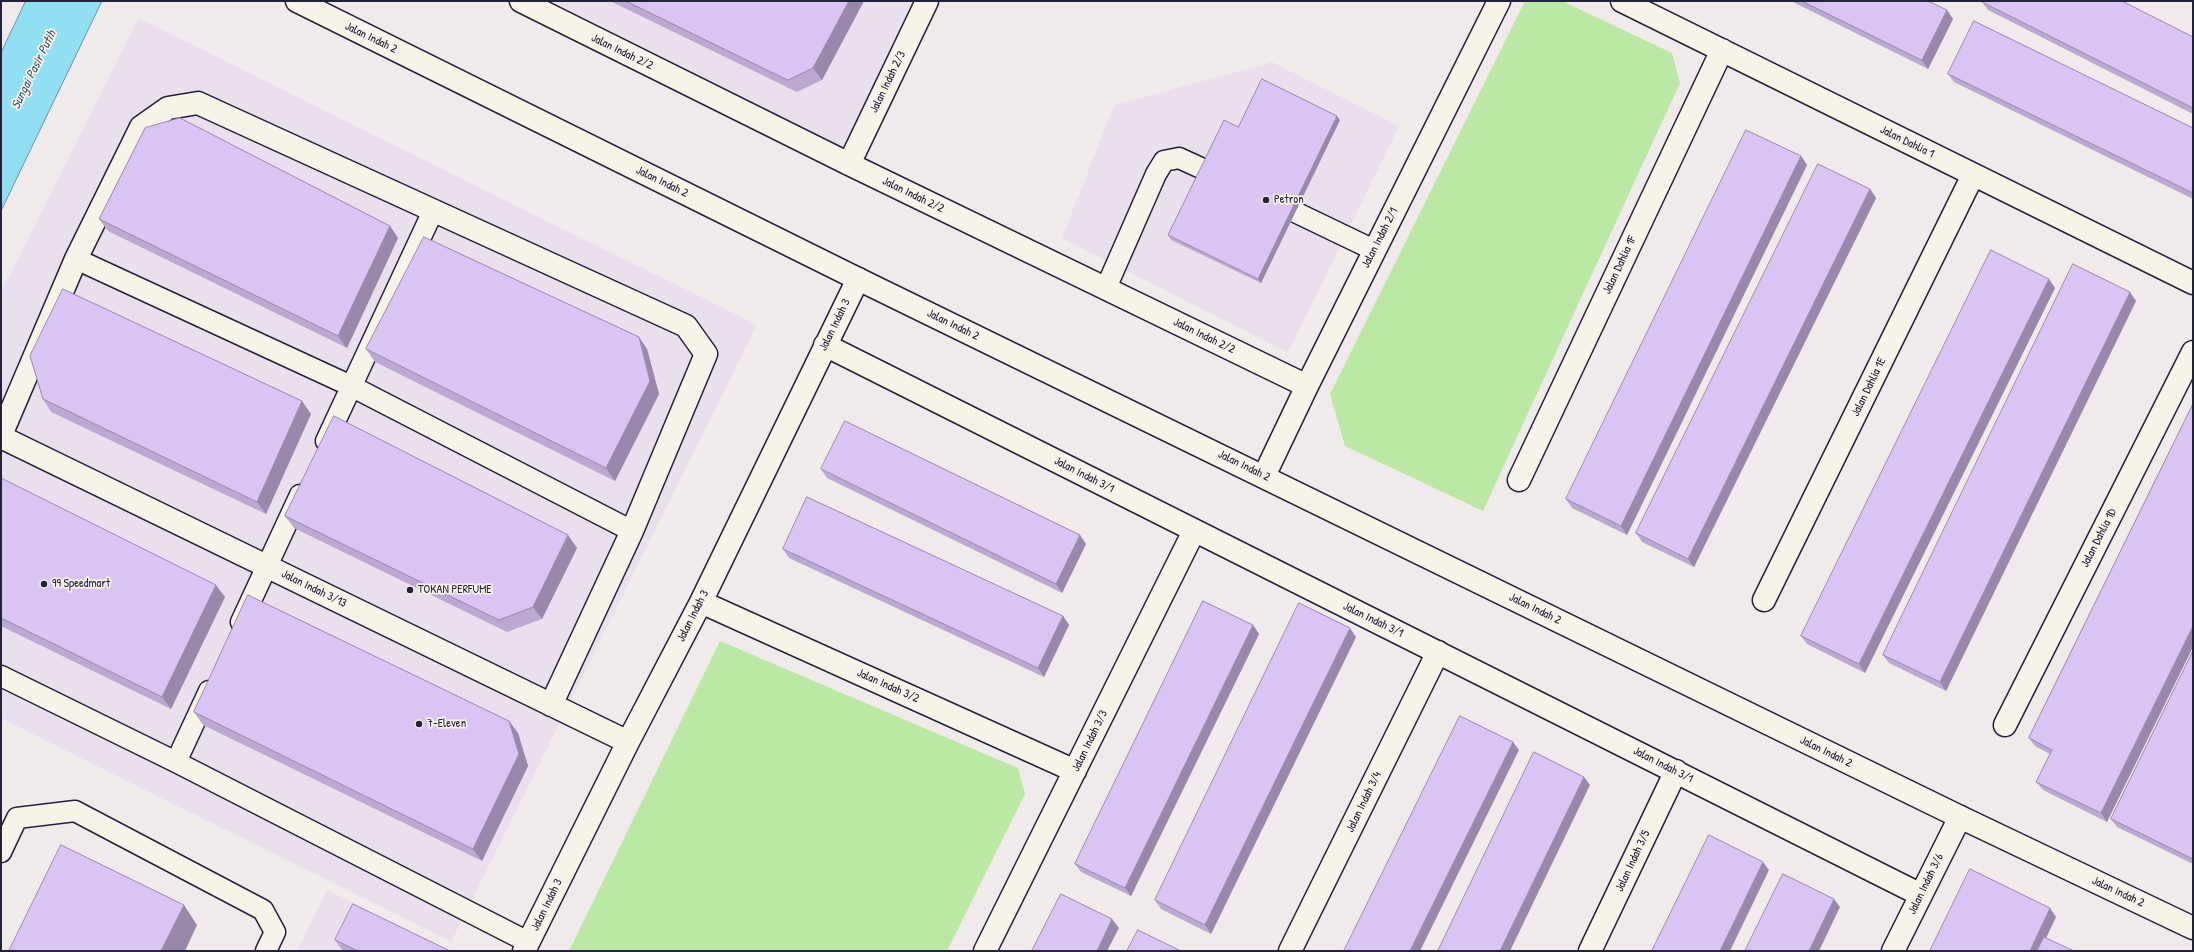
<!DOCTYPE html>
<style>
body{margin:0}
#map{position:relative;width:2194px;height:952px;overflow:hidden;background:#f1eaea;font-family:"Patrick Hand",sans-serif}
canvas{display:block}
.frame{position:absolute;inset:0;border:2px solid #22223b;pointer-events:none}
</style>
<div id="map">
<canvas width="2194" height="952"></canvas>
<div class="frame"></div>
</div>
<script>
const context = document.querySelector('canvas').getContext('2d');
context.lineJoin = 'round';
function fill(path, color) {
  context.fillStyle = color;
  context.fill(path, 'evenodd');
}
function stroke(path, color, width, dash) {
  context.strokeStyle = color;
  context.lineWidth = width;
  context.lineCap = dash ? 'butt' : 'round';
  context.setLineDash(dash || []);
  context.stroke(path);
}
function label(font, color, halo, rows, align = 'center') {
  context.font = font + ' "Patrick Hand",sans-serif';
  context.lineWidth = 3.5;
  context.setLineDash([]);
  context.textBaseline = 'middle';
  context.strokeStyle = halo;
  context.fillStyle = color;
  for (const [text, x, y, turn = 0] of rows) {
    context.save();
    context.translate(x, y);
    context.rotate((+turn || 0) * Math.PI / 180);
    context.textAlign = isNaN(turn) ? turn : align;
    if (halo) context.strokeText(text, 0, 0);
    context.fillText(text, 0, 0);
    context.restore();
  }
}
fill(new Path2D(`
 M551,1H913L843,147Z
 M138,18L757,325L451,942L1,718V292Z
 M1272,62L1399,126L1288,353L1062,238L1114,105Z
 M327,890L451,951H297Z`), '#eadfed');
fill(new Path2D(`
 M1525,1H1562L1672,53L1680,83L1483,511L1345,446L1330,394Z
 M720,641L1018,768L1025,794L947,951H569Z`), '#bce8a5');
const water = new Path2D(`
 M26,1H102L1,211V53Z`);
fill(water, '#92def3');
stroke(water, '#6593a9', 1);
const lane = new Path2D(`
 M1272,201L1374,250
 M76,259L351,386L632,531
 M1106,288L1156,174L1164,161L1179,158L1225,179
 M326,441L433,211
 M241,622L300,495
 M1,676L176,762L528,942
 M176,762L209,691
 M1,852L17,818L75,811L263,910L275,932L266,951`);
const street = new Path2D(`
 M521,1L849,164L1307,386
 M1622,1L2193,283
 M849,164L927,1
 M825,345L1921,895
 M1,435L76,259L141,127L168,108L198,103L686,326L706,354L632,531L551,705
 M1,437L628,742
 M1264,476L1307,386L1499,1
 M1519,480L1722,50
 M1764,600L1973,175
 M701,602L1075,771
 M2005,725L2193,352
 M524,951L628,742L701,602L858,279
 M985,951L1194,531
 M1290,951L1438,652
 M1590,951L1676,771
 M1893,951L1960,817`);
const secondary = new Path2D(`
 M297,1L858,279L1960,817L2193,928`);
stroke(lane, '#22223b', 23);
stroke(street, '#22223b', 25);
stroke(secondary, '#22223b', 25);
stroke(lane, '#f7f3e8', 20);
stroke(street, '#f7f3e8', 22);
stroke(secondary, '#f7f3e8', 22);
fill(new Path2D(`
 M610,1H864L822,80L797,92Z
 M1791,1H1928L1947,10L1953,19L1928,69Z
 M1982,2L2193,37V114L1988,10Z
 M1948,74L2193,128V199L1954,82Z
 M1340,120L1261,283L1171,240L1168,235L1238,127Z
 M1801,156L1807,165L1627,535L1572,508L1566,499Z
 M1870,189L1876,198L1694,567L1642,542L1636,533Z
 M99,219L390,226L398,238L347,348L108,231Z
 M2049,279L2055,288L1865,673L1807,644L1801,636Z
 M2136,301L1946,691L1889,663L1883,655Z
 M366,349H647L659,394L615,481L375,362Z
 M43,399L311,414L266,514L51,412Z
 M2193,404L2107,822L2043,790L2036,782L2050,754L2035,746L2029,738Z
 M821,469L1086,544L1062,593L827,478Z
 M1,478L225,597L171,709L1,626Z
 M285,516L577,548L542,619L507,632L294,528Z
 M783,549L1063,616L1069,625L1044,677L789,558Z
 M1253,625L1259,634L1131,896L1081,872L1075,864Z
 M1356,637L1211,934L1161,909L1155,900Z
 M2193,651V864L2117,827L2111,819Z
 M194,712L509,721L518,733L528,766L482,861L203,725Z
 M335,940L450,951H343Z`), '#bba9d2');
fill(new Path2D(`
 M849,1H864L822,80L813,68Z
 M1947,10L1953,19L1928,69L1922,60Z
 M1337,116L1340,120L1261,283L1258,279Z
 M1801,156L1807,165L1627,535L1621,526Z
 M1870,189L1876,198L1694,567L1688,559Z
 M390,226L398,238L347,348L338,336Z
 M2049,279L2055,288L1865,673L1859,664Z
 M2130,292L2136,301L1946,691L1940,682Z
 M639,337L647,349L659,394L615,481L606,468Z
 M302,401L311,414L266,514L257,502Z
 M568,535L577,548L542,619L533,607Z
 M1080,535L1086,544L1062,593L1056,584Z
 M216,585L225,597L171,709L162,697Z
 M1063,616L1069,625L1044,677L1038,668Z
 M1253,625L1259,634L1131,896L1125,888Z
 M2193,626V647L2107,822L2101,813Z
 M1350,628L1356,637L1211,934L1205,925Z
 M509,721L518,733L528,766L482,861L473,849Z
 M1513,742L1519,750L1420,951H1410Z
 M1584,777L1590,785L1510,951H1500Z
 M1763,862L1769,870L1730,951H1720Z
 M1834,899L1840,907L1819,951H1809Z
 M184,905L197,925L185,951H161Z
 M2050,908L2056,917L2040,951H2030Z
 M1112,919L1119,928L1107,951H1097Z`), '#9889ab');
const building = new Path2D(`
 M626,1H849L813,68L788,80Z
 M1802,1H1928L1947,10L1922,60Z
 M1983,1H2122L2193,37V108L1982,2Z
 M1974,21L2193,128V193L1948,74Z
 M1262,79L1337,116L1258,279L1168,235L1224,120L1238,127Z
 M180,118L390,226L338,336L99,219L145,128Z
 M1746,130L1801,156L1621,526L1566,499Z
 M1818,164L1870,189L1688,559L1636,533Z
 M424,237L639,337L650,381L606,468L366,349Z
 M1991,250L2049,279L1859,664L1801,636Z
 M2073,264L2130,292L1940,682L1883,655Z
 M63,289L302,401L257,502L43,399L30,356Z
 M2193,404V626L2101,813L2036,782L2052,750L2029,738Z
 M334,416L568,535L533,607L499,620L285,516Z
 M845,421L1080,535L1056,584L821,469Z
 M1,478L216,585L162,697L1,618Z
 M807,497L1063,616L1038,668L783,549Z
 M248,595L509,721L519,754L473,849L194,712Z
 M1203,601L1253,625L1125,888L1075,864Z
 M1299,603L1350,628L1205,925L1155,900Z
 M2193,651V859L2111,819Z
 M1460,716L1513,742L1410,951H1344Z
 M1534,752L1584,777L1500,951H1438Z
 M1709,835L1763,862L1720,951H1652Z
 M61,845L184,905L161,951H9Z
 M1970,869L2050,908L2030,951H1930Z
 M1783,874L1834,899L1809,951H1745Z
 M1061,894L1112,919L1097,951H1032Z
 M353,904L450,951H358L335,940Z
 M1138,930L1181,951H1127Z
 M2044,937L2074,951H2037Z`);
fill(building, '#d9c4f4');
stroke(building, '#9889ab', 1);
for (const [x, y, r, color] of [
 [1266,200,4,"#22223b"],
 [44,584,4,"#22223b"],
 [410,590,4,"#22223b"],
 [419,724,4,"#22223b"]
]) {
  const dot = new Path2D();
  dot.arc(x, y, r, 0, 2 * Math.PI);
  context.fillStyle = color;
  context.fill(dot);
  stroke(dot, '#f7f3e8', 1.5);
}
label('12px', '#22223b', '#f7f3e8', [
 ["Jalan Indah 2",371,38,26],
 ["Jalan Indah 2/2",622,52,26],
 ["Jalan Indah 2/3",888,82,-64],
 ["Jalan Dahlia 1",1907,142,26],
 ["Jalan Indah 2",662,182,26],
 ["Jalan Indah 2/2",913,195,26],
 ["Jalan Indah 2/1",1380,238,-63],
 ["Jalan Dahlia 1F",1620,265,-65],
 ["Jalan Indah 3",835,325,-64],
 ["Jalan Indah 2",953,325,26],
 ["Jalan Indah 2/2",1204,336,26],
 ["Jalan Dahlia 1E",1869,387,-64],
 ["Jalan Indah 2",1244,466,26],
 ["Jalan Indah 3/1",1084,475,27],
 ["Jalan Dahlia 1D",2099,538,-63],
 ["Jalan Indah 3/13",314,589,26],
 ["Jalan Indah 2",1535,609,26],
 ["Jalan Indah 3",693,616,-63],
 ["Jalan Indah 3/1",1373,620,26],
 ["Jalan Indah 3/2",888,686,24],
 ["Jalan Indah 3/3",1090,741,-64],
 ["Jalan Indah 2",1826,752,26],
 ["Jalan Indah 3/1",1663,765,27],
 ["Jalan Indah 3/4",1364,802,-64],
 ["Jalan Indah 3/5",1633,861,-65],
 ["Jalan Indah 3/6",1926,884,-64],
 ["Jalan Indah 2",2118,892,25],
 ["Jalan Indah 3",547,905,-64]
]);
label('12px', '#22223b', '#f7f3e8', [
 ["Petron",1274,200],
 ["99 Speedmart",52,584],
 ["TOKAN PERFUME",418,590],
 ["7-Eleven",427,724]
], 'left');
label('italic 13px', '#3e5169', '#f7f3e8', [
 ["Sungai Pasir Putih",34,70,-64]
]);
</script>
